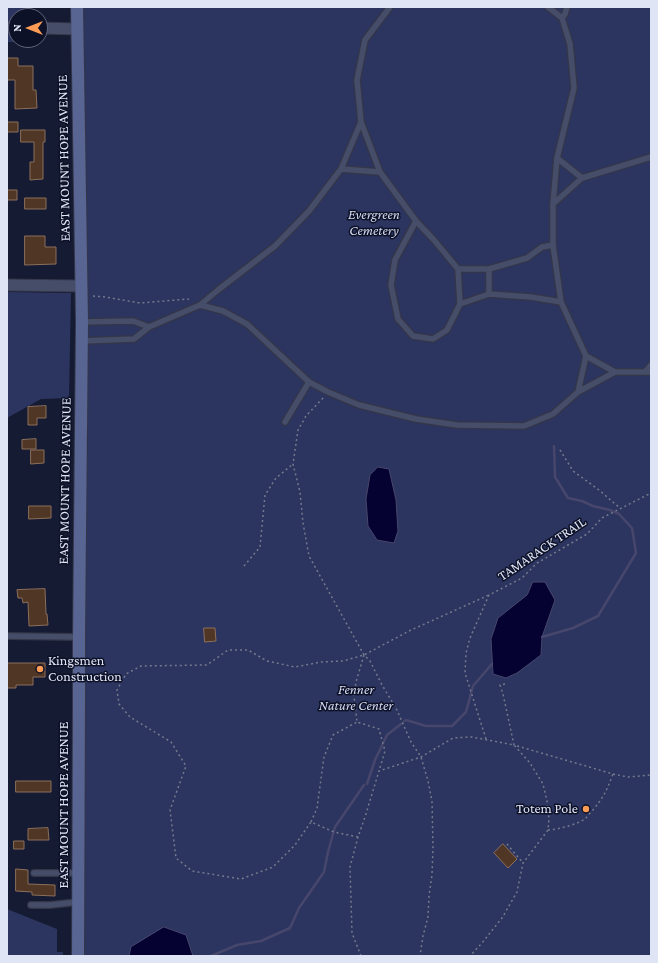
<!DOCTYPE html>
<style>
body{margin:0}
#map{position:relative;width:658px;height:963px;overflow:hidden;background:#151b32;font-family:"Crimson Pro",serif}
canvas{display:block}
.frame{position:absolute;inset:0;border:8px solid #e0e5f5;pointer-events:none}
.north{position:absolute;left:8px;top:8px;width:40px;height:40px;box-sizing:border-box;background:#0d1128;border:1px solid #61667a;border-radius:50%;rotate:270deg;font-size:11px;font-weight:700;line-height:16px;text-align:center;color:#e0e5f5}
.north::after{content:'';display:block;margin:auto;width:14px;height:18px;background:#fd9c55;clip-path:polygon(50% 0,100% 100%,50% 72%,0 100%)}
</style>
<div id="map">
<canvas width="658" height="963"></canvas>
<div class="frame"></div>
<div class="north">N</div>
</div>
<script>
const context = document.querySelector('canvas').getContext('2d');
context.lineJoin = 'round';
function fill(path, color) {
  context.fillStyle = color;
  context.fill(path, 'evenodd');
}
function stroke(path, color, width, dash) {
  context.strokeStyle = color;
  context.lineWidth = width;
  context.lineCap = dash ? 'butt' : 'round';
  context.setLineDash(dash || []);
  context.stroke(path);
}
function label(font, color, halo, rows, align = 'center') {
  context.font = font + ' "Crimson Pro",serif';
  context.lineWidth = 3;
  context.setLineDash([]);
  context.textBaseline = 'middle';
  context.strokeStyle = halo;
  context.fillStyle = color;
  for (const [text, x, y, turn = 0] of rows) {
    context.save();
    context.translate(x, y);
    context.rotate((+turn || 0) * Math.PI / 180);
    context.textAlign = isNaN(turn) ? turn : align;
    if (halo) context.strokeText(text, 0, 0);
    context.fillText(text, 0, 0);
    context.restore();
  }
}
fill(new Path2D(`
 M7,7H32V16H16V40H33V42H7Z
 M80,7H651V956H79V637L88,438Z
 M7,292L71,293L69,398L41,399L7,418Z
 M7,909L57,929V952H63V956H7Z`), '#2c355f');
const water = new Path2D(`
 M378,467L389,469L396,500L398,531L394,543L377,540L368,526L366,499L370,475Z
 M533,582H545L555,600L542,637L541,655L517,673L506,678L493,674L491,639L498,618L527,595Z
 M164,927L186,935L193,956H129L131,947Z`);
fill(water, '#050231');
stroke(water, '#47466c', 1);
stroke(new Path2D(`
 M542,637L573,628L598,616L636,553L632,528L619,514L610,510L593,506L582,501L568,498L555,477L554,446
 M404,721L406,720L426,726H452L466,712L473,686L492,664
 M367,784L375,760L387,735L401,724
 M211,956L237,945L261,941L290,928L299,908L324,872L328,852L335,827L364,785`), '#47466c', 2.5);
const building = new Path2D(`
 M7,58H18V66H33V90H36L37,108L15,109V80H7Z
 M7,122H18V132H7Z
 M21,130H45V142H43V179L30,180V162H34V142H21Z
 M7,190H17V200H7Z
 M25,198H46V209H25Z
 M25,236H45V247H56V264L25,265Z
 M46,406V418H37V425H28V407Z
 M36,439V449H22V440Z
 M31,450H44V463L31,464Z
 M29,506H51V518L29,519Z
 M45,589L46,614H47L48,625L29,626L28,602L23,603L22,598H18L17,590Z
 M204,628H215L216,641L205,642Z
 M7,663H45V677H33V685H16V688H7Z
 M16,781H51V792H16Z
 M48,828L49,840H28V829Z
 M14,841H24V849H14Z
 M503,844L517,859L508,868L494,853Z
 M16,869L28,870V884L55,885V896L32,895V892L16,891Z`);
fill(building, '#503625');
stroke(building, '#8c6f5c', 1);
const lane = new Path2D(`
 M548,7L562,18L570,44L574,88L557,158L553,204V245L561,302L586,356L578,392
 M562,18L565,14L567,7
 M361,122L380,172L416,221L395,260L391,285L398,319L413,336L433,339L447,330L460,304L458,269L434,240L416,221
 M557,158L582,178
 M341,169L380,172
 M553,204L582,178L651,157
 M458,269H489L527,258L542,247L553,245
 M489,269V294
 M460,304L489,294L531,297L561,302
 M200,305L218,290L275,246L309,211L341,169L361,122L357,80L365,40L390,7
 M82,322L133,321L149,327
 M82,341L134,339L149,327L200,305L223,311L247,324L309,382L328,392L359,405L416,419L457,425L524,426L553,414L578,392L615,372H651
 M586,356L615,372
 M645,372L651,365
 M285,422L309,382
 M7,636L79,637
 M34,873H78
 M31,905H50L78,902`);
const street = new Path2D(`
 M7,27H16
 M40,28L77,29
 M7,285L81,286`);
const secondary = new Path2D(`
 M77,7L82,322L79,637V700L78,956`);
stroke(lane, '#343649', 8);
stroke(street, '#343649', 13);
stroke(secondary, '#343649', 14);
stroke(new Path2D(`
 M93,296L105,297L140,303L188,299L191,301
 M323,398L306,416L298,430L293,464L300,492L303,523L309,556L364,655L370,661L382,685L396,708L411,742L421,757L428,781L432,801L433,848L432,875L429,896L428,917L423,936L420,956
 M560,450L573,471L599,490L621,509
 M244,566L260,547L265,495L276,478L293,464
 M364,655L356,682L354,696L357,722L379,729L385,751L379,771
 M505,684L500,685L503,694L514,745L613,774L628,777L651,775
 M486,739L465,673L466,653L470,638L489,595L522,578L537,563L587,534L602,518L651,493
 M311,822L317,808L324,757L333,735L357,722
 M548,830C560,829 575,825 585,819C587,817 589,814 591,812C603,799 607,790 613,774
 M358,837L334,832L311,822L295,845L273,867L241,879L192,871L176,858L170,810L186,766L171,742L130,717L119,704L117,690L126,674L141,666L207,665L228,650H248L267,661L295,667L321,662L343,661L364,655L409,631L489,595
 M507,844L523,863
 M361,956L352,933L350,867L358,837L365,817L379,771L421,757L453,738L472,737L514,745L530,763L543,784L547,801L549,819L548,830L523,863L517,892L502,918L482,943L470,956`), '#747a8d', 1.5, [2, 3]);
stroke(lane, '#464d68', 5.5);
stroke(street, '#464d68', 11);
stroke(secondary, '#586492', 12);
for (const [x, y, r, color] of [
 [40,669,4,"#fd9c55"],
 [586,809,4,"#fd9c55"]
]) {
  const dot = new Path2D();
  dot.arc(x, y, r, 0, 2 * Math.PI);
  context.fillStyle = color;
  context.fill(dot);
  stroke(dot, '#0d1128', 1.5);
}
label('14px', '#e0e5f5', '#0d1128', [
 ["EAST MOUNT HOPE AVENUE",64,158,-91],
 ["EAST MOUNT HOPE AVENUE",65,481,-89],
 ["TAMARACK TRAIL",542,549,-34],
 ["EAST MOUNT HOPE AVENUE",64,805,-90]
]);
label('italic 14px', '#d2d8ed', '#0d1128', [
 ["Evergreen",374,215],
 ["Cemetery",374,231],
 ["Fenner",356,690],
 ["Nature Center",356,706]
]);
label('14px', '#e0e5f5', '#0d1128', [
 ["Kingsmen",48,661],
 ["Construction",48,677],
 ["Totem Pole",578,809,"right"]
], 'left');
</script>
